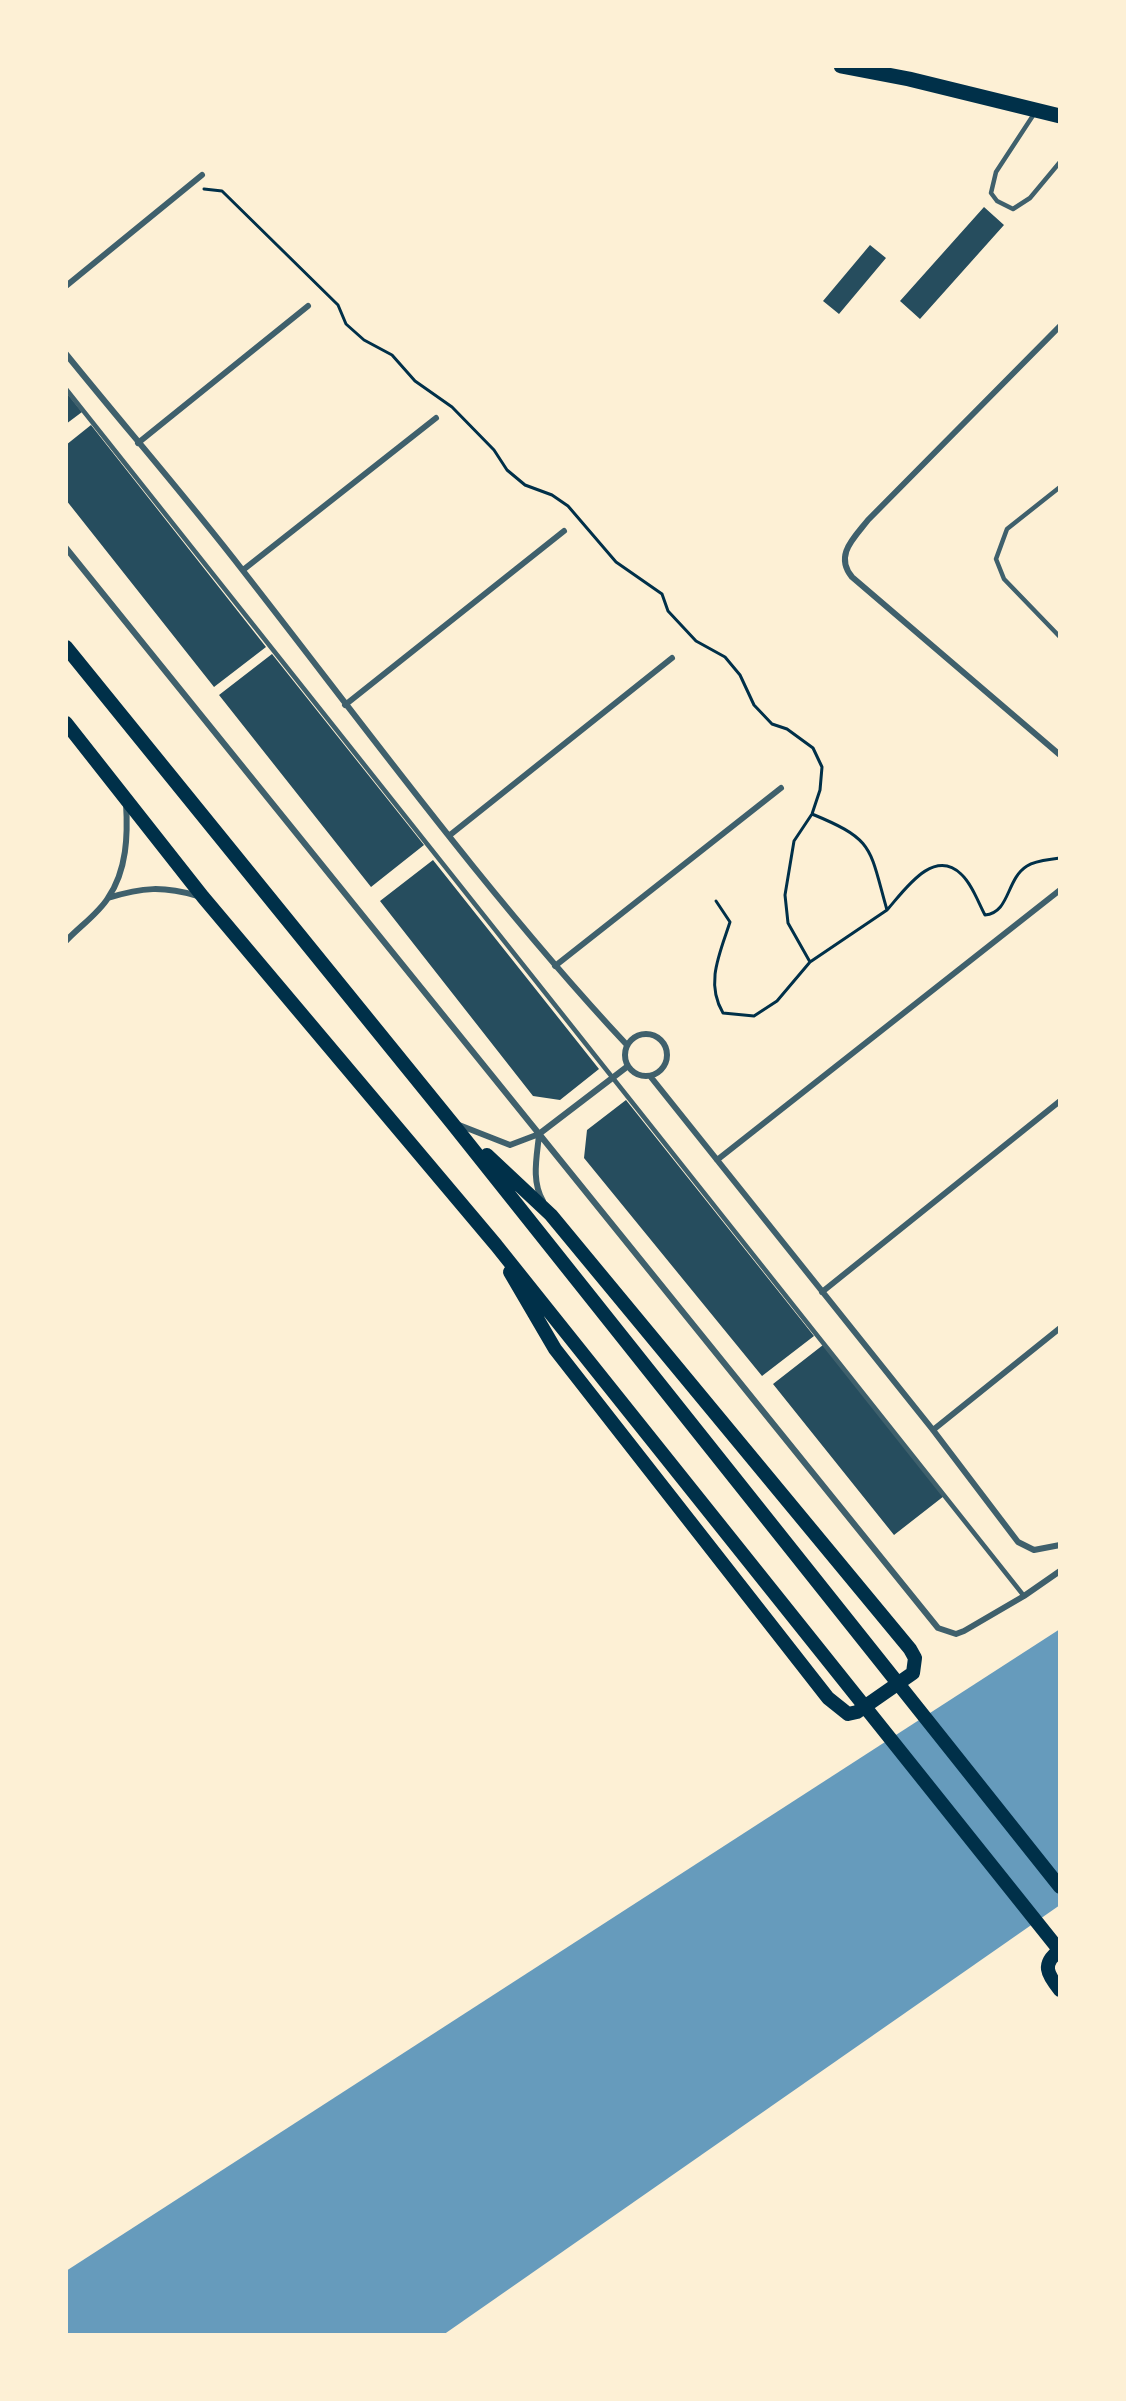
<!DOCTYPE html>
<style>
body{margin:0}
#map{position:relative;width:1126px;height:2401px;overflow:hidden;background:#fdf0d5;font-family:Rubik,sans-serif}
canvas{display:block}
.frame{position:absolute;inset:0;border:68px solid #fdf0d5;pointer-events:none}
</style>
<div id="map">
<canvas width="1126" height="2401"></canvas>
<div class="frame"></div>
</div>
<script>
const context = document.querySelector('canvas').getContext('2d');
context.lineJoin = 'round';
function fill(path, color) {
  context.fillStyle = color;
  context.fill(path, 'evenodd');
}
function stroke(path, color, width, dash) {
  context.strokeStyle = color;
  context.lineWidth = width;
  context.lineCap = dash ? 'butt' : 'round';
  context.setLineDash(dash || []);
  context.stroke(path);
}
fill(new Path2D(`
 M1060,1629V1905L443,2335H66V2271Z`), '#669bbc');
fill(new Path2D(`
 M984,207L1004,225L920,319L900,301Z
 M870,245L886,258L839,314L823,301Z
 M66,392L82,412L66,424Z
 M91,425L266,647L214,687L66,500V445Z
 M272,654L424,845L371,887L219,695Z
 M433,860L599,1069L560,1100L533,1096L380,901Z
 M626,1100L814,1336L762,1376L584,1158L587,1130Z
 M823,1345L944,1496L894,1535L773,1384Z`), '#264d5e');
stroke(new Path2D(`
 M204,189L222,191L338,305L346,324L364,340L392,355L415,381L452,407L494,450L507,470L525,485L552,495L568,506L616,562L662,594L668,611L696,641L725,657L740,675L754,705L772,724L787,729L813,748L822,767L820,790L812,814L794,841L785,895L788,923L810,962
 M812,814C875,840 869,847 887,910C904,891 933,847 961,874C972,884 978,902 985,915C1010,913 1006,879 1027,866C1036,860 1049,860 1060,858
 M716,901L730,922C720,953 705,983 723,1013L754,1016L777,1001L810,962L887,910`), '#003049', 3);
stroke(new Path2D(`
 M1034,114L996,172L991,193L997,201L1013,209L1030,198L1060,162
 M66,389L1024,1596
 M1060,487L1007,529L996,559L1004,579L1060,637`), '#3f606c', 4.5);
stroke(new Path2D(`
 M66,286L202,175
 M1060,326L868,520C854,538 834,555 852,577L1060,755
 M66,354C125,427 187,498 244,572C369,732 489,897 627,1045
 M138,443L308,306
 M66,548L938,1628L956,1634L964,1631L1024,1596L1060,1571
 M243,570L436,418
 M345,705L564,531
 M450,835L672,658
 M108,898C143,887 163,886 198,896
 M66,941C79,927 98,914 108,898C127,870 128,835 126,803
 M555,966L781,788
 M625 1055a21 21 0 1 1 42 0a21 21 0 1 1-42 0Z
 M650,1076L933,1430L1018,1542L1034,1550L1060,1545
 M459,1125L510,1145L539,1134L628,1066
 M539,1135C537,1156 531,1181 543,1201
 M717,1160L1060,890
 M822,1292L1060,1101
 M933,1430L1060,1328`), '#3f606c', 6);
stroke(new Path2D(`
 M66,647L452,1123L1060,1887
 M66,723L203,897L496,1245L1060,1951
 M487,1155L551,1215L910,1649L915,1658L913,1673L857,1712L848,1714L828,1698L555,1349L510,1272
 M1060,1950C1041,1964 1047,1974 1060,1990`), '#003049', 14);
stroke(new Path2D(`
 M841,66L909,79L1060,116`), '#003049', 15);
</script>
